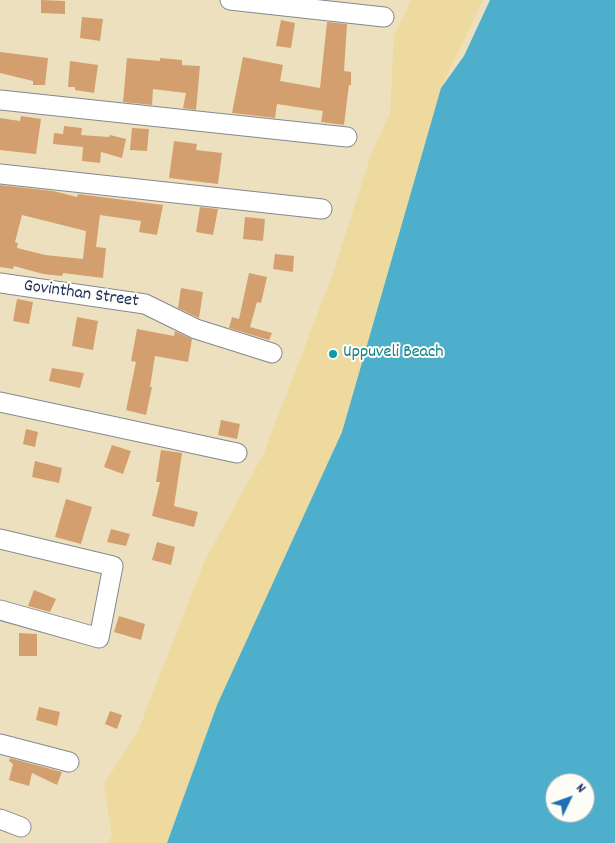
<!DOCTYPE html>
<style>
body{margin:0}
#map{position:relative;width:615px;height:843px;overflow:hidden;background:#ede0be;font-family:Dekko,sans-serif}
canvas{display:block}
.north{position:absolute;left:545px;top:773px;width:50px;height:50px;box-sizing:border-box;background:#fdfcf7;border:1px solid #a3aaba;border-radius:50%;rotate:48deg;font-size:14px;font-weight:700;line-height:20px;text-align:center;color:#1b2f5e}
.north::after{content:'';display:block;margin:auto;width:18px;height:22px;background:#1f6fb2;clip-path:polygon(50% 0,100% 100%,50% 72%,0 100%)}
</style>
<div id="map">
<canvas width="615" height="843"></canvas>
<div class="north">N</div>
</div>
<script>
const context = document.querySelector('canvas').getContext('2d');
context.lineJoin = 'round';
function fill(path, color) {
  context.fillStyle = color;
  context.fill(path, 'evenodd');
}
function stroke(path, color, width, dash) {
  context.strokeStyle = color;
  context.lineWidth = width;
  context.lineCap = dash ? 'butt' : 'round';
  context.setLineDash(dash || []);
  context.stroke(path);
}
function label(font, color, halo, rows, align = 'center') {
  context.font = font + ' Dekko,sans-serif';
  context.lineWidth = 4;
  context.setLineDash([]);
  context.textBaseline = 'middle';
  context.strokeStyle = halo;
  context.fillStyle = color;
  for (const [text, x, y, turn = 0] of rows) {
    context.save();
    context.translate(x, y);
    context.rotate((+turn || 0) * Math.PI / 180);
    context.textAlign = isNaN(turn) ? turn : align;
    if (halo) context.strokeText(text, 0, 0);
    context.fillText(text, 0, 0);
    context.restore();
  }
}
fill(new Path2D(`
 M411,0H483L441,88L342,432L217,705L167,843H107L112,836L104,784L138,731L205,560L263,455L332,276L373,149L390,114L394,36Z`), '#eeda9e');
fill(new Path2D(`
 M490,0H615V843H167L217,705L342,432L441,88L464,56ZM555,783H585V813H555Z`), '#4dafcc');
fill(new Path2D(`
 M41,0L65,1V14L41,13Z
 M82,17L103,19L100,41L80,38Z
 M281,20L295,23L291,48L276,46Z
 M327,22L347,24L344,71L351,72V85H349L344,125L321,122L323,111L277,104L275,118L232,113L243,57L283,65L280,81L320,88Z
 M0,52L48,58L45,85H33V81L0,73Z
 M127,58L160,61V58L182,60V65L200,66L196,110L183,108L186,93L153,89L152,105L123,102Z
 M70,61L98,65L94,93L75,90V87H68Z
 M21,116L41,119L36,154L0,150V118L20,121Z
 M64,126L82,128L81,135L109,137L110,135L126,139L122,158L101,152L100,163L82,161L83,147L53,144L54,133L63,134Z
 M132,128L149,129L147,151L130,150Z
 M174,141L197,144L196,150L222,153L218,184L169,178Z
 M0,185L53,191L77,197L78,194L163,205L157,235L139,232L141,221L100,215L96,247L106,248L103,278L63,273L62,276L43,274L14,266L13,269L0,267ZM22,215L86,231L83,259L45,255L17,248L18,243L15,242Z
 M200,207L218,209L213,235L196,232Z
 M245,217L265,219L263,241L243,239Z
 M275,254L294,256L293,272L273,269Z
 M249,273L267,277L261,303L257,302L250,327L272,333L269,340L229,328L232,317L239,319Z
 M181,288L203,292L199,318L178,308Z
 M17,299L33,302L29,324L13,321Z
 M77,317L98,321L93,350L72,346Z
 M137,329L174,336L175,331L192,339L188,362L155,356L150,387H152L146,415L126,410L136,362L131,361Z
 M52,368L84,373L80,388L49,381Z
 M221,420L240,424L237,439L218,435Z
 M26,429L38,432L35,447L23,444Z
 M112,445L131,451L123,474L104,467Z
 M161,450L182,453L174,506L198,512L194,527L152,516L160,482H156Z
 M35,461L62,468L59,483L32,477Z
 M66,499L92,507L81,544L55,537Z
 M111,529L130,534L126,546L107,542Z
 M157,542L175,547L171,565L152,560Z
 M34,590L56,599L50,612L28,606Z
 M119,616L145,624L141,640L114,632Z
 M19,633L37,634V656H19Z
 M39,707L60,712L57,726L36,720Z
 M110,711L122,715L117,729L105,724Z
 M10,758L62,772L57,785L32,773L29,786L9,780L13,764L9,761Z`), '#d49f6e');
const minor = new Path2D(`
 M230,0L384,17
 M0,100L347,137
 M0,174L322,209
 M0,283L145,304L196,329L272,353
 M0,402L237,453
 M0,539L113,566L99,638L0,610
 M0,744L69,762
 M0,819L21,827`);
stroke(minor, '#84888e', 21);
stroke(minor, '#fff', 19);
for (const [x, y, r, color] of [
 [333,354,5,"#0f9aa8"]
]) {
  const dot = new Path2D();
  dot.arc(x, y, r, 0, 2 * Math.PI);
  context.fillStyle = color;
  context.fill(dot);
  stroke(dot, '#fdfcf7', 2);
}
label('18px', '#1b2f5e', '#fdfcf7', [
 ["Govinthan Street",81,295,8]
]);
label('18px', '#0d838f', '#fdfcf7', [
 ["Uppuveli Beach",343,354]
], 'left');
</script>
